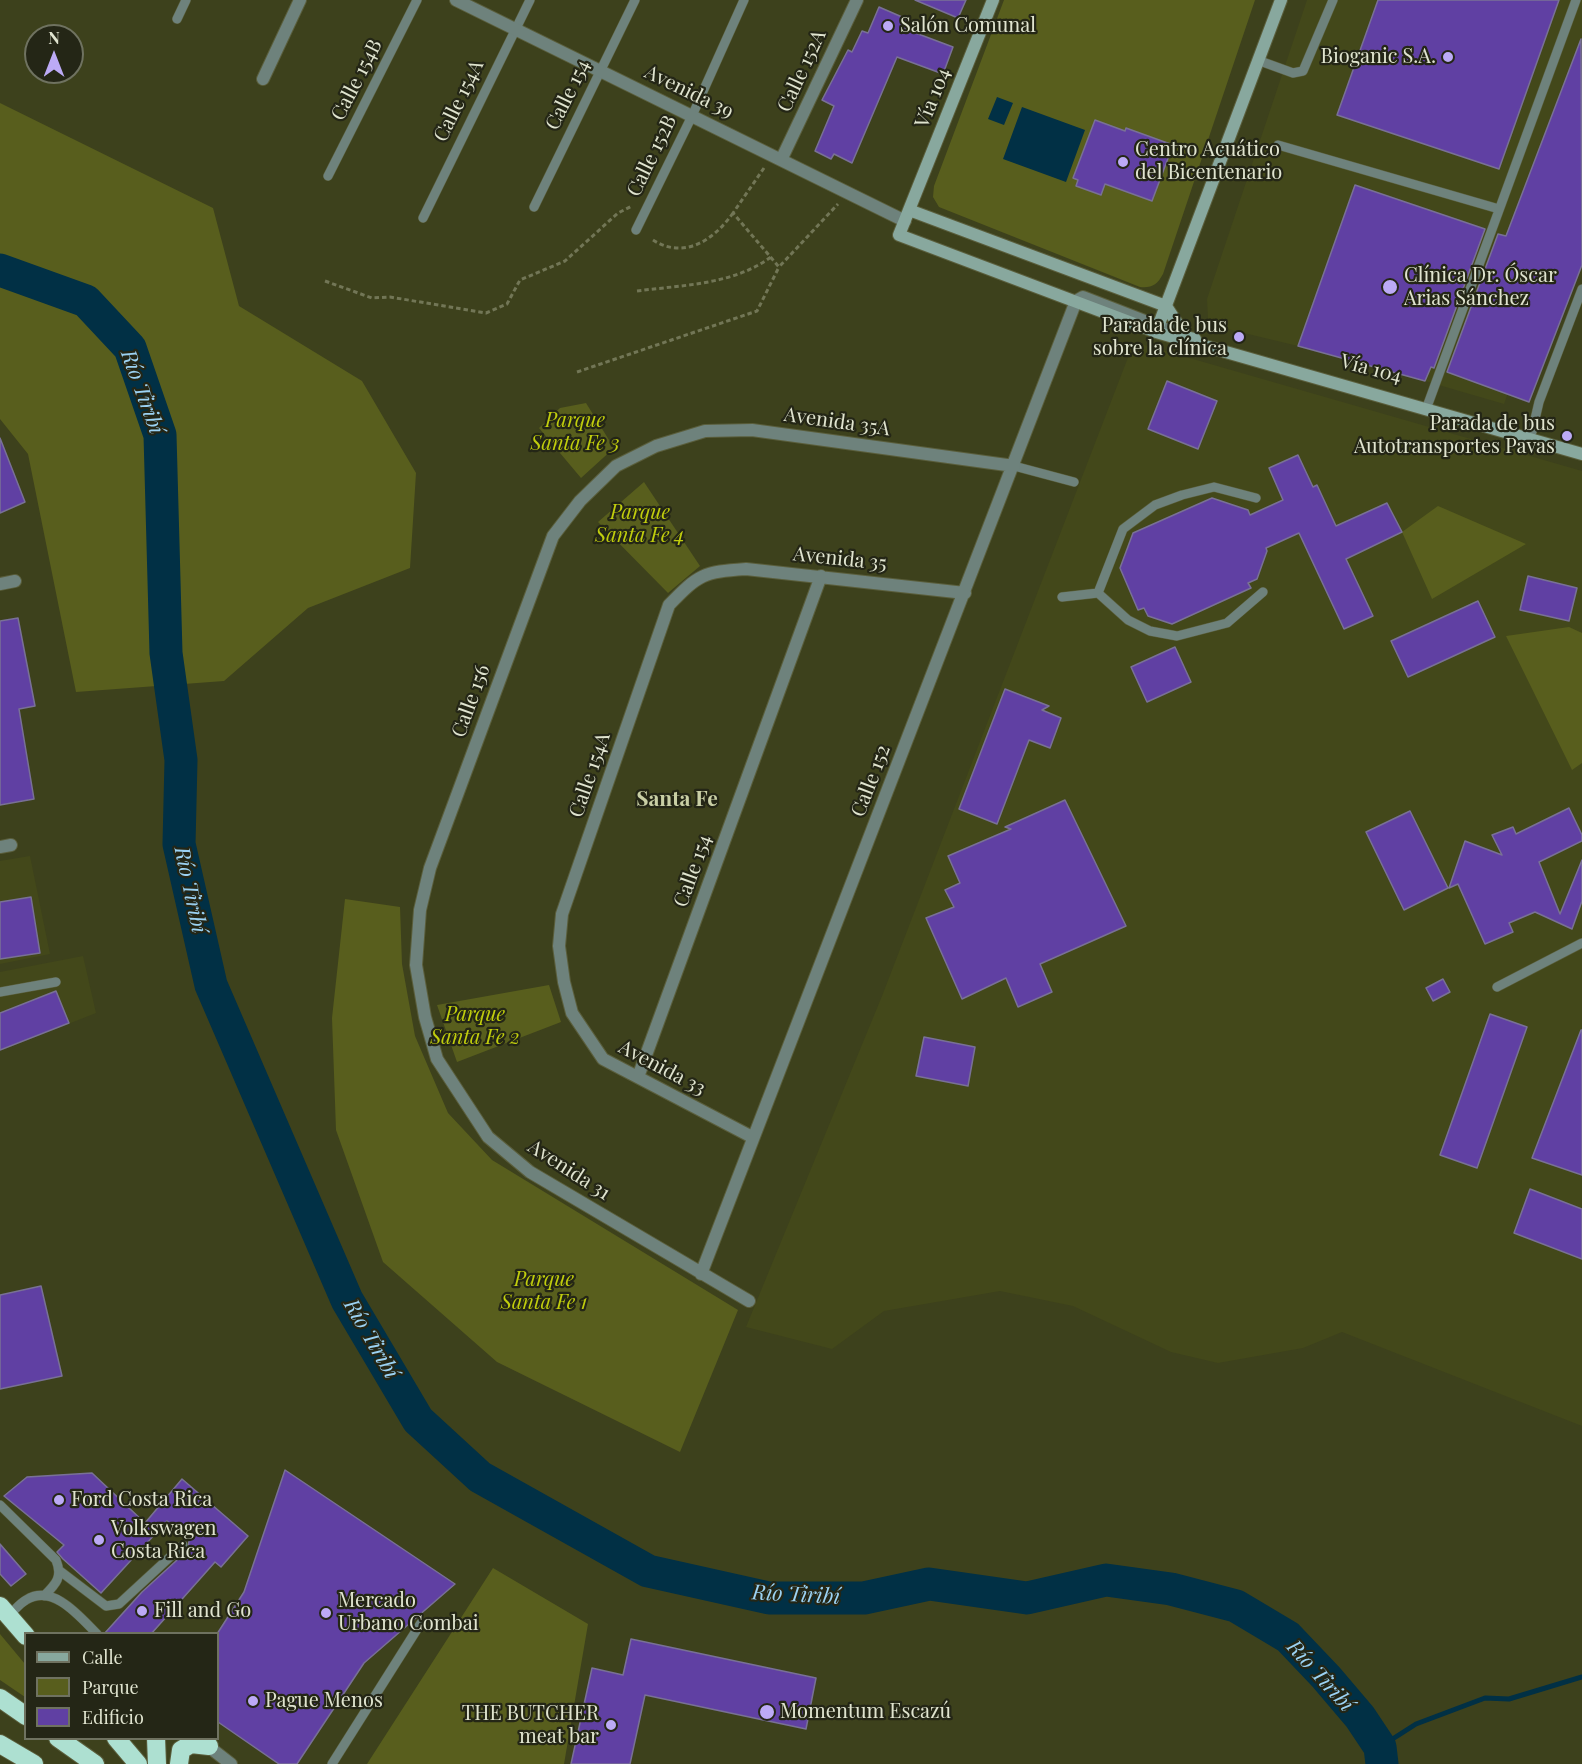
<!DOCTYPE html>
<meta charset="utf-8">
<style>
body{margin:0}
#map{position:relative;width:1582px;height:1764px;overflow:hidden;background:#3d411c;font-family:"Playfair Display",serif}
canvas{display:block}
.legend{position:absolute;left:24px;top:1632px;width:195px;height:108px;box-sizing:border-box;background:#242616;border:2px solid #6f7260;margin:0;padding:8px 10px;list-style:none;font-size:18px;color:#e0e4cf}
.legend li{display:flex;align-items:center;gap:12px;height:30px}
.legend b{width:30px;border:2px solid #6f7260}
.north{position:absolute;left:24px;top:24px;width:60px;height:60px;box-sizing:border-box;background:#242616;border:2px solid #6f7260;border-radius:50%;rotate:0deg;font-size:16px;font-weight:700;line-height:24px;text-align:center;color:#e0e4cf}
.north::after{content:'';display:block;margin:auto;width:21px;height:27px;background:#bcaaf6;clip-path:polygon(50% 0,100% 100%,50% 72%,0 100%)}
</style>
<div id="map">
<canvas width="1582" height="1764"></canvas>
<ul class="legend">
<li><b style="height:8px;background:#88a89e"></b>Calle</li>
<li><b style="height:16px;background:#585e1d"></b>Parque</li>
<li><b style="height:16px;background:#6040a3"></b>Edificio</li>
</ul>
<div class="north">N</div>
</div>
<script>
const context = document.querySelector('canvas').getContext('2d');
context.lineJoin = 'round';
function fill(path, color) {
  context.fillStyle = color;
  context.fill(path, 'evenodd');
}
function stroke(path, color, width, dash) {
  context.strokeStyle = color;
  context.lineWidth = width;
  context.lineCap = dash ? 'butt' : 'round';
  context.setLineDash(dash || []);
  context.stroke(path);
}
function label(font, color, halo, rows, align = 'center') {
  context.font = font + ' "Playfair Display",serif';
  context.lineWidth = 4.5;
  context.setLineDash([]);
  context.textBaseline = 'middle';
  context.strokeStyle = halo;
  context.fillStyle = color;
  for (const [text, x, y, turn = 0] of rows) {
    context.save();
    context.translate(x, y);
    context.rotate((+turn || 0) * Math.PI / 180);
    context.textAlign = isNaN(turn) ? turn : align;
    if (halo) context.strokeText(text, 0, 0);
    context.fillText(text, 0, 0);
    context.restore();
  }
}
fill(new Path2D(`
 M1307,0H1582V186L1504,404L1425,381L1482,229L1355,185L1298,346L1219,327L1208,319L1207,299Z
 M1134,342L1582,471V1426L1342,1332L1303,1348L1218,1363L1171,1352L1073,1306L1000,1291L884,1311L832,1349L746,1327L882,996Z
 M30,856L50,954L0,964V861Z
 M83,956L96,1013L0,1051V972Z`), '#43481a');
fill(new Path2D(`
 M1004,0H1255L1163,274C1157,285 1152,288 1140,287L939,207L933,197L934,186Z
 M0,103L213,208L239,306L362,381L416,473L410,568L308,608L224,681L76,692L28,454L0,419Z
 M586,403L614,448L581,478L539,428L560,408Z
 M644,482L700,566L668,593L598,522Z
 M1438,506L1526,544L1432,599L1402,532Z
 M1569,627L1582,633V763L1572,770L1506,636Z
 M345,899L400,907L402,964L415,1036L448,1113L492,1160L738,1310L680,1452L497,1362L383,1262L336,1130L332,1018Z
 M549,985L561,1022L457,1062L437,1005Z
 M493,1568L588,1624L564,1764H367Z
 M0,1634L25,1664V1697L0,1680Z`), '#585e1d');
fill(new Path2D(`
 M997,97L1013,103L1004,125L988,119Z
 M1022,107L1085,130L1066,182L1003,159Z`), '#013045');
stroke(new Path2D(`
 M1380,1747L1416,1724L1485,1698L1509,1699L1582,1677`), '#013045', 5);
stroke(new Path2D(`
 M0,270L86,301L130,348L160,435L166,653L181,760L179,844L211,985L347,1300L418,1420L480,1477L648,1571L769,1598H864L929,1584L1027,1598L1106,1580L1171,1589L1236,1606L1288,1637L1326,1677L1360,1717L1380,1747L1382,1764`), '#013045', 33);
const building = new Path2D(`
 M915,0H966L958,18Z
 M1378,0H1559L1499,169L1337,115Z
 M879,7L909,20L905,29L953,47L943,74L897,57L852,163L834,154L831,159L815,151L834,106L822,100L848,50L852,52L862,31L868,33Z
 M1581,39L1582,265L1529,402L1447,372L1498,234L1506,236Z
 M1095,120L1125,131L1126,128L1173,145L1152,201L1105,184L1101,195L1076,186L1078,180L1073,178Z
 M1355,185L1485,229L1434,368L1431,367L1425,381L1298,346Z
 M1167,381L1217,401L1198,449L1148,429Z
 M0,438L25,502L0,513Z
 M1298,455L1313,487L1317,485L1336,526L1387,503L1402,532L1346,559L1373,616L1344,629L1299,533L1266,548L1267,551L1257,579L1248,583L1251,588L1172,624L1148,616L1144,608L1138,610L1120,568L1133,533L1212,498L1248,510L1250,515L1283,500L1269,468Z
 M1528,576L1577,588L1569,621L1520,610Z
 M1478,601L1495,637L1408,677L1391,641Z
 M18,618L35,706L19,709L34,799L0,805V621Z
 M1175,647L1191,682L1147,702L1131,667Z
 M1005,689L1049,706L1042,710L1061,718L1050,748L1029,740L997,824L959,809Z
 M1065,800L1126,926L1040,964L1052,992L1018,1007L1006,978L962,999L926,918L954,907L945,890L960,883L948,856L1011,829L1005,827Z
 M1569,808L1582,835V841L1539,862L1560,914L1582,860V901L1572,929L1535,912L1509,923L1513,932L1485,944L1458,884L1449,888L1465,841L1502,855L1492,835L1513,827L1516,834Z
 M1410,811L1448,888L1404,910L1366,832Z
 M31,897L40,953L0,959V902Z
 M1443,979L1450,992L1433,1001L1426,988Z
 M56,991L69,1023L0,1050V1013Z
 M1490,1014L1527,1027L1477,1168L1440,1155Z
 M1581,1030H1582V1175L1532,1158Z
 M924,1037L975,1047L968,1086L916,1076Z
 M1530,1189L1582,1209V1259L1514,1233Z
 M41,1286L62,1376L0,1389V1295Z
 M285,1470L455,1584L364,1663L297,1764H279L218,1722L217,1634L244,1592Z
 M92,1473L145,1523L182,1479L248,1536L221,1567L215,1562L151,1634H104L142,1592L188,1550L189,1540L167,1521L101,1593L63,1559L57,1552L64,1545L4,1496L27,1477Z
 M0,1544L26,1574L11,1586L0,1574Z
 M631,1639L816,1678L806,1729L645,1695L630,1764H571L592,1668L623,1675Z`);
fill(building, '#6040a3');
stroke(building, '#797196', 1.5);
const lane = new Path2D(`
 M177,19L186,0
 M1260,61L1293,73L1303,71L1333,0
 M1278,145L1499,209
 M328,176L417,0
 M534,207L635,0
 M423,218L530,0
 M636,230L692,116L744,0
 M1428,404L1576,0
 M1532,432L1539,402L1582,289
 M1014,466L1074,482
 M1098,593L1128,620L1150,631L1177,636L1227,623L1263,592
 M1062,597L1098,593L1123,529L1155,505L1182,495L1214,487L1256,498
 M1497,987L1582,943
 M0,992L56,982
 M0,1505L56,1560C63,1577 56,1584 44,1596
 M60,1571L106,1606L119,1604L183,1545
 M8,1616C14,1611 19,1604 26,1600C53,1583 80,1617 97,1634
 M332,1764L421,1623`);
const street = new Path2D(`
 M456,0L905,221
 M263,79L300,0
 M782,158L857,0
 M0,584L15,581
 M0,847L11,845
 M638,1077L821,576
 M752,1137L603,1059L572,1013L564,982L559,946L562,914L669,605C699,574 703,572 746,569L965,593
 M701,1274L1076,301L1083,297L1168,330
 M749,1301L530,1172L488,1137L437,1059L425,1017L416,965L420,910L430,868L553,536L580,501L616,466L656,446L705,431L752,430L1014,466
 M204,1743L231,1764`);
const secondary = new Path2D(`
 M993,0L899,235L1156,332L1582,454
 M909,210L1166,306L1186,337L1195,339
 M1156,332L1281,0`);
const highway = new Path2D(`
 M0,1606L26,1636
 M0,1698L26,1716
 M58,1738L95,1764
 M116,1738L138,1764
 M156,1738L157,1764
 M0,1744L34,1764
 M179,1764L181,1750L191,1744L209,1746`);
stroke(lane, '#5a5e3c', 10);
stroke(street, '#5a5e3c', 14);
stroke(secondary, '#5a5e3c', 14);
stroke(highway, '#5a5e3c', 20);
stroke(new Path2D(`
 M764,168L733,213L779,267L838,204
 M653,240C684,260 714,240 733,213
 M325,281L372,298L390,297L486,313L507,304L520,280L565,261L618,213L632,206
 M637,291C682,285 733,285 771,257
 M577,372L757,311L779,267`), '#727656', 3, [4.5, 3]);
stroke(lane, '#6e827c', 9);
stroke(street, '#6e827c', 12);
stroke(secondary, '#88a89e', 12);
stroke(highway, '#ade0d1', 18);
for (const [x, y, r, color] of [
 [888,26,6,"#bcaaf6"],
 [1448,57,6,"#bcaaf6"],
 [1123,162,6,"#bcaaf6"],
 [1390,287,8,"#bcaaf6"],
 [1239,337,6,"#bcaaf6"],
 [1567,436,6,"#bcaaf6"],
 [59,1500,6,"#bcaaf6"],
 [99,1540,6,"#bcaaf6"],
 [142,1611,6,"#bcaaf6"],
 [326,1613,6,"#bcaaf6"],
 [253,1701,6,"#bcaaf6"],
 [767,1712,8,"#bcaaf6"],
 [611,1725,6,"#bcaaf6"]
]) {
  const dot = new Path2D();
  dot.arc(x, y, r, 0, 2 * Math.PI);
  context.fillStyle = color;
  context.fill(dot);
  stroke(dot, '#242616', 2);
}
label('20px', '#e0e4cf', '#242616', [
 ["Salón Comunal",900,26],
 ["Bioganic S.A.",1436,57,"right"],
 ["Centro Acuático",1135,150],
 ["del Bicentenario",1135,173],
 ["Clínica Dr. Óscar",1404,276],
 ["Arias Sánchez",1404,299],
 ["Parada de bus",1227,326,"right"],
 ["sobre la clínica",1227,349,"right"],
 ["Parada de bus",1555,424,"right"],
 ["Autotransportes Pavas",1555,447,"right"],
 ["Ford Costa Rica",71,1500],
 ["Volkswagen",111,1529],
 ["Costa Rica",111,1552],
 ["Mercado",338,1601],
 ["Urbano Combai",338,1624],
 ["Fill and Go",154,1611],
 ["Pague Menos",265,1701],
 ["Momentum Escazú",780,1712],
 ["THE BUTCHER",599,1714,"right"],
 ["meat bar",599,1737,"right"]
], 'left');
label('20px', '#e0e4cf', '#242616', [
 ["Calle 152A",802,71,-65],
 ["Calle 154B",357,80,-63],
 ["Avenida 39",689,92,26],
 ["Calle 154",568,95,-64],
 ["Vía 104",933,98,-68],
 ["Calle 154A",459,101,-64],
 ["Calle 152B",652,156,-64],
 ["Vía 104",1371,369,15],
 ["Avenida 35A",837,422,8],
 ["Avenida 35",840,559,6],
 ["Calle 156",471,701,-70],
 ["Calle 154A",590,775,-71],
 ["Calle 152",871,781,-69],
 ["Calle 154",693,871,-70],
 ["Avenida 33",662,1068,28],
 ["Avenida 31",569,1170,33]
]);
label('italic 20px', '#c1ce0d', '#242616', [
 ["Parque",575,421],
 ["Santa Fe 3",575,444],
 ["Parque",640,513],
 ["Santa Fe 4",640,536],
 ["Parque",475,1015],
 ["Santa Fe 2",475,1038],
 ["Parque",544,1280],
 ["Santa Fe 1",544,1303]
]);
label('italic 21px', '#9bd2f3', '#242616', [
 ["Río Tiribí",142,392,70],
 ["Río Tiribí",190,890,78],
 ["Río Tiribí",371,1339,60],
 ["Río Tiribí",796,1595,3],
 ["Río Tiribí",1320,1676,48]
]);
label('bold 21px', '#c9cfa5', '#242616', [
 ["Santa Fe",677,799]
]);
</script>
